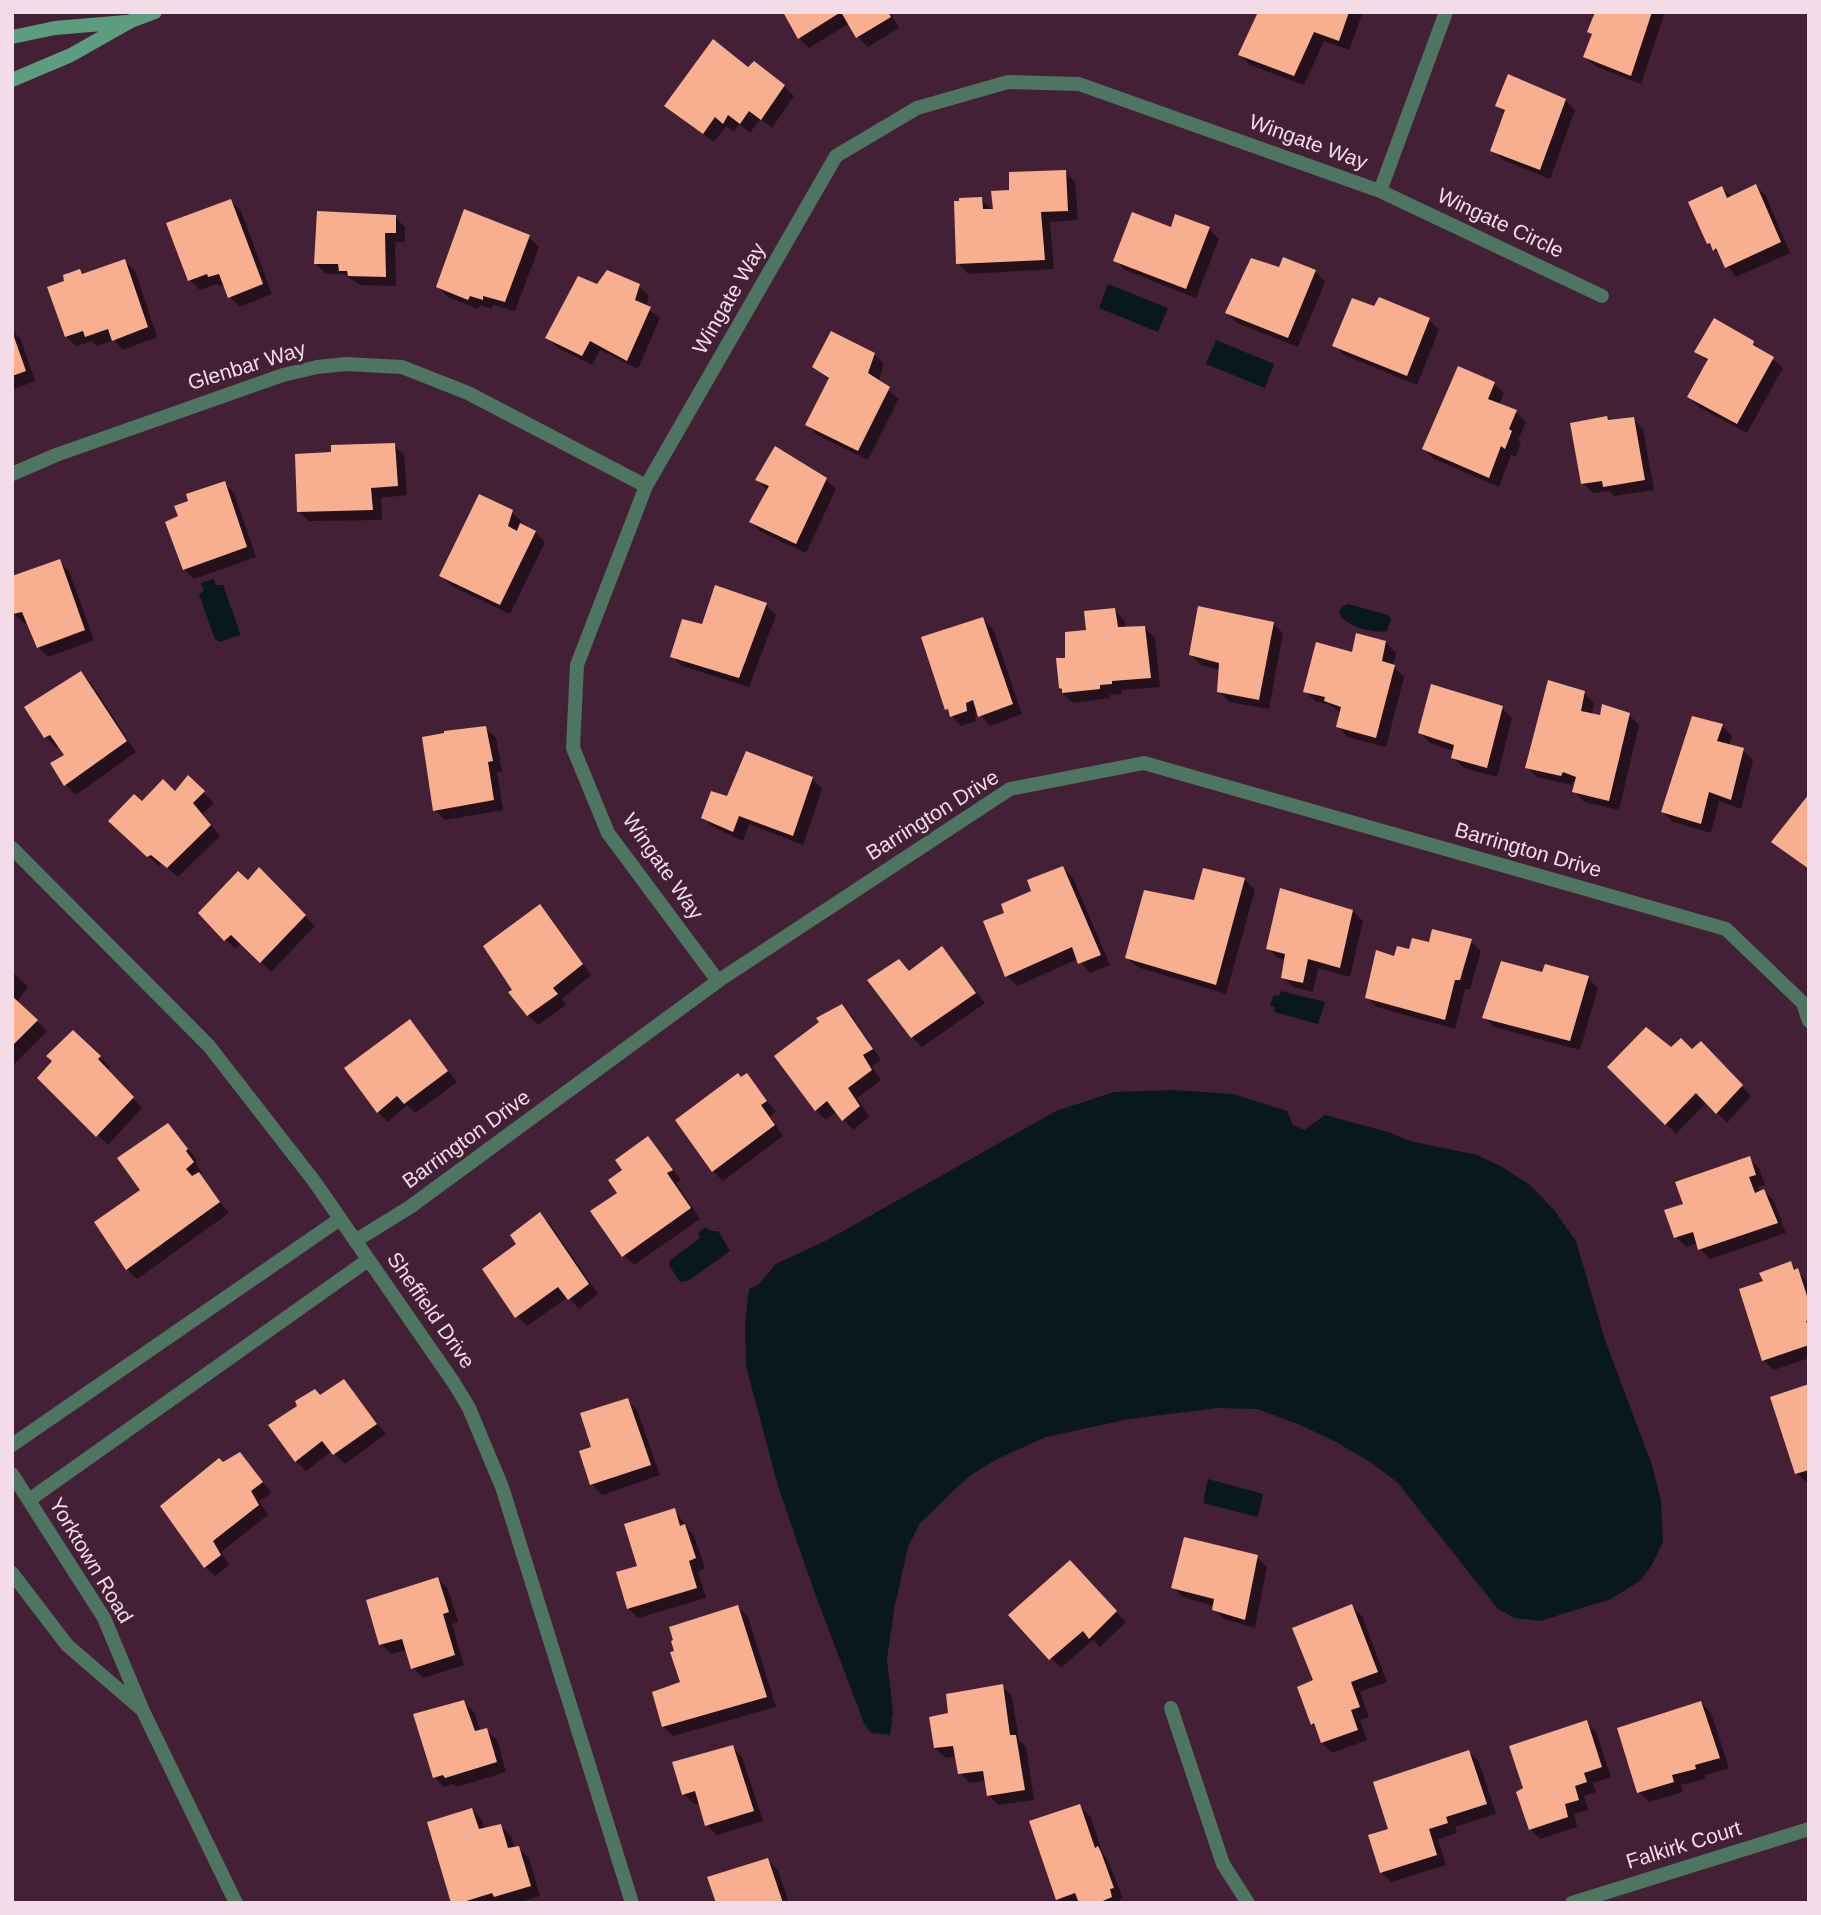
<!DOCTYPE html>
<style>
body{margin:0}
#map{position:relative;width:1821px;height:1915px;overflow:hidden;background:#442036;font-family:Arial,sans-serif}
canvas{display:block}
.frame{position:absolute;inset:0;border:14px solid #f3dbe8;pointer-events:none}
</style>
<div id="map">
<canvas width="1821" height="1915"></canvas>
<div class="frame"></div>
</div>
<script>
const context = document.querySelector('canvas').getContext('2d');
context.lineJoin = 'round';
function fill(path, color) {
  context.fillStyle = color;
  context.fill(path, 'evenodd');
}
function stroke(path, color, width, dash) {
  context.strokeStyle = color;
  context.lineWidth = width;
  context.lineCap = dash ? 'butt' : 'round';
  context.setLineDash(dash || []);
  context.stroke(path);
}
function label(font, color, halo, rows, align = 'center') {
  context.font = font + ' Arial,sans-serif';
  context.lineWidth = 7;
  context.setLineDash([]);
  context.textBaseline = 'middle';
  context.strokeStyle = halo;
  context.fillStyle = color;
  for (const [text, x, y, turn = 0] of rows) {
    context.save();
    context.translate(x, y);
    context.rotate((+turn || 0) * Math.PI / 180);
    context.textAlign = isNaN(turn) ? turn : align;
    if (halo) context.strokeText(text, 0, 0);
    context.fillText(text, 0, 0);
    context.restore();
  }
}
fill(new Path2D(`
 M1108,284L1168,308L1158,332L1099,308Z
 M1216,340L1274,364L1265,388L1206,364Z
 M214,579L216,585H223L240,633V635L220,642L215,639L199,595L204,590L201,583Z
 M1348,604L1388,615L1391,620L1387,631C1374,634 1344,626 1339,613L1341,608Z
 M1281,991L1325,1002L1318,1024L1274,1012L1275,1007L1270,1005L1274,995L1279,996Z
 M1173,1090L1233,1094L1287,1111L1293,1125L1304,1130L1325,1115L1388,1132L1410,1141L1477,1155L1502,1167L1530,1185L1554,1210L1576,1241L1605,1340L1652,1465L1661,1501L1663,1542L1652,1565L1640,1581L1611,1599L1540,1621L1515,1618L1498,1609L1397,1482L1370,1462L1336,1442L1298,1424L1257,1409L1218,1408L1129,1419L1046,1437L997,1459L968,1477L920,1523L908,1547L894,1610L887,1659L893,1712L890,1735L871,1733L864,1723L814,1591L778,1486L746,1366L745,1325L749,1289L758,1285L776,1264L829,1239L1056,1111L1114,1092Z
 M706,1227L710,1231H718L730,1251L688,1281L680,1282L669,1265V1261L700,1238L698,1233Z
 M1208,1479L1263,1494L1258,1517L1203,1503Z`), '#08181d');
fill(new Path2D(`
 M785,12H890L899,28L868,47L858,37L850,23L809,48L799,38Z
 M1260,12H1359L1362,15L1349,50L1324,41L1304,85L1250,65L1240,55Z
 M1589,12H1665L1641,84L1595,66L1585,56L1593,36L1589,32L1595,17Z
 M748,69L784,86L794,96L772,128L760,119L750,133L739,124L734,132L726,126L714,142L676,115L666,105Z
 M1565,100L1575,110L1550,179L1503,160L1493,150L1506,114L1497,105Z
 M1065,172L1075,182L1078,220L1050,222L1054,269L968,274L958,263L981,199L995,213L1011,192Z
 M1756,186L1766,196L1790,253L1736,277L1709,242L1722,188L1732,197Z
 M231,201L241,211L272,294L240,307L230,297L225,285L220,286L217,284L200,290L190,280Z
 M395,217L405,227V242H395L396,286L360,285L344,274H326L316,264Z
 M1209,229L1219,239L1196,298L1125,270L1115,260L1172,230Z
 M529,237L539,247L515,311L493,305L492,309L480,305L478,309L448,297L438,287Z
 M125,261L135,271L157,337L123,350L114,340L97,346L92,341L76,346L66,336V282L80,271L85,275Z
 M1280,270L1315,271L1325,282L1298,347L1237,323L1227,313Z
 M598,286H639L649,296L646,307L660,318L638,369L600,350L592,365L558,348L548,338Z
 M1375,308L1429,320L1439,330L1417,385L1344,355L1334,345Z
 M12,329L21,340L35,381L12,390Z
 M1753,343L1783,368L1747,433L1699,407L1689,397L1709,363L1696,351Z
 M874,354L884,364L878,382L899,399L868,460L817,435L807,425L830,381L814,367Z
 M1494,383L1504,393L1499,405L1516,412L1526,422L1518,440L1521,443L1516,457L1511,455L1499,487L1434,459L1424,449Z
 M1607,418L1610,421L1633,419L1643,429L1654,490L1614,496L1609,491L1593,493L1583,483Z
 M394,445L404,455L407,495L381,498L382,520L309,521L298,511Z
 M825,479L836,489L806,553L761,532L751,522L767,490L757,480Z
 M224,483L234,493L256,557L194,579L184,569L181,517L190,502Z
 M512,512L522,522L521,525L535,532L545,542L510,614L452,586L441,576Z
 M59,561L69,571L94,640L48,657L38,647L28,622L25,624L14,614Z
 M716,588L766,605L776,615L749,687L682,666L672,656L703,626Z
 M1114,610L1124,620L1126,629L1145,628L1155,638L1160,687L1122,690L1121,694L1110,695V698L1073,703L1063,693L1066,659L1088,631Z
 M983,619L993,629L1022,714L990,726L978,712L975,713L976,721L961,726L946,709Z
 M1273,623L1283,633L1269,709L1229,702L1219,691L1220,670L1201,665L1191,655Z
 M1386,642L1396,653L1393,666L1404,677L1386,747L1348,737L1338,727L1341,713L1330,705L1315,701L1305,691L1353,654Z
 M81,673L91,683L136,752L76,795L66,785L67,755L60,745L56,747L46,737Z
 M1584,693L1594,703L1592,715H1629L1639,725L1619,810L1584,802L1574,791L1576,782L1573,781L1572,785L1537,777L1527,767Z
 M1502,708L1512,718L1497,777L1464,768L1453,757L1454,751L1430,743L1420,733Z
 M1693,718L1722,726L1732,736L1729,746L1743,750L1753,760L1741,809L1719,801L1711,833L1673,822L1663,812Z
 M485,728L496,738L502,771L497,772L503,810L445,820L435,810Z
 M188,778L214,803L202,814L220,836L178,877L162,863L159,866L121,831L143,804L176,793Z
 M812,778L822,789L803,845L749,824L743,841L713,827L703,817L728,798Z
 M1809,797V870L1773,842Z
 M1063,868L1073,878L1110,965L1090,973L1078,959L1017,986L1007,976L1006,914Z
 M259,870L315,926L271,972L242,943L235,949L200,913L248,882Z
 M1204,871L1245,880L1255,890L1226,994L1137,967L1127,957L1196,902Z
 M539,906L549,916L591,975L562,999L566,1005L538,1025L528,1015L514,990Z
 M1353,911L1363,921L1350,977L1318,968L1313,992L1293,987L1282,977L1285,960L1278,958L1268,948Z
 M1471,941L1481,951L1470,989H1465L1455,1029L1377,1007L1367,997L1395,959L1430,944Z
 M942,948L985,1003L922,1047L912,1037L910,972Z
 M12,972L28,987L17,1002L47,1031L12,1066Z
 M1543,974L1588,978L1598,988L1580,1050L1494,1027L1484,1017Z
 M842,1006L852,1016L881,1060L872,1066L881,1080L857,1098L869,1117L853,1130L837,1111L826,1120L816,1110Z
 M410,1021L457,1082L415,1113L407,1105L388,1122L378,1112Z
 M73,1032L110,1067L107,1070L142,1108L108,1145L40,1078Z
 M1701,1043L1751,1096L1727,1123L1707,1102L1676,1134L1610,1067L1671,1050L1692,1051Z
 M747,1075L776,1112L770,1116L783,1136L723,1181L713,1171L741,1079Z
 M168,1125L197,1160L195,1162L202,1173L199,1176L229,1213L137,1279L127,1269L142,1191Z
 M648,1138L681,1180L676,1183L700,1219L634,1265L624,1255L619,1193Z
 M1749,1158L1759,1168L1765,1185L1758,1187L1760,1193L1764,1191L1774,1201L1786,1233L1710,1259L1700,1249L1698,1243L1686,1247L1676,1237L1685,1205Z
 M540,1214L550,1224L598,1294L579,1309L568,1297L527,1326L517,1316L518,1244Z
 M1791,1264L1809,1284V1358L1774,1370L1763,1360L1765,1282Z
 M344,1381L386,1434L345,1464L332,1451L306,1471L296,1461L320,1396Z
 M1809,1386V1482L1807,1483L1797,1473Z
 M627,1400L637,1410L660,1475L602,1495L592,1484L593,1448Z
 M240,1454L272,1493L259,1501L268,1515L221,1552L229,1565L215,1576L205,1567L223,1464Z
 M674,1510L694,1536L705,1568L698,1572L706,1598L638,1618L628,1608L639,1568Z
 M1257,1557L1267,1567L1255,1628L1224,1619L1214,1609V1606L1183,1597L1173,1587Z
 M1070,1563L1126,1622L1100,1647L1093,1640L1061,1668L1051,1658Z
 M438,1579L448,1589L458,1622L452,1624L464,1665L423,1678L413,1668L407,1650L391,1654L381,1644Z
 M1352,1606L1362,1616L1387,1682L1360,1692L1369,1717L1360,1720L1367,1740L1332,1753L1322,1743L1318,1730L1312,1724L1315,1681Z
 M738,1607L748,1617L776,1707L673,1736L663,1726L682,1683Z
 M1002,1686L1012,1696L1019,1740L1026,1747L1034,1800L998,1805L988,1795L986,1781L970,1783L960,1773L956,1756L946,1758L935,1748Z
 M464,1702L474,1712L480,1731L486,1730L497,1740L506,1772L456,1787L454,1784L444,1787L434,1777Z
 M1701,1703L1711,1713L1729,1768L1705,1775V1779L1681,1785L1683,1792L1649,1802L1639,1792Z
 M1586,1722L1596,1732L1611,1777L1593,1783L1596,1792L1584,1796L1588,1810L1574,1814L1577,1827L1540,1839L1530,1829L1525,1789Z
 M732,1747L742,1757L763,1821L717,1835L707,1825L700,1803L694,1804L684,1794Z
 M1469,1752L1479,1762L1496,1814L1455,1827L1457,1833L1438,1839L1446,1865L1391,1882L1381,1872L1390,1830Z
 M1079,1806L1090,1816L1103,1854L1107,1859L1123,1898L1119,1899L1120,1903H1061L1057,1899Z
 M472,1810L482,1820L485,1830L501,1826L511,1836L515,1848L518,1847L529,1858L540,1896L517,1903H452Z
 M768,1860L778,1870L789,1903H718Z`), '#0007');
fill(new Path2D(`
 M783,12H888L891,17L856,38L841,12L798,39Z
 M1258,12H1349L1339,41L1314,32L1294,76L1238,55Z
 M1595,12H1652L1631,76L1583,57L1592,34L1587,32Z
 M713,39L748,67L754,61L785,85L761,120L749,111L740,124L728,115L723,124L715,117L703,134L664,106Z
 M1508,74L1566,99L1540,170L1490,151L1505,110L1495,106Z
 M1066,170L1068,211L1041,212L1045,260L956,264L954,201H959V198L982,197L983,209H993L991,191L1009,190V172Z
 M1756,184L1781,242L1725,268L1716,248L1713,251L1710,243L1707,244L1688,202L1722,186L1727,198Z
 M231,199L263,284L228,298L219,274L208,277L207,274L188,281L166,223Z
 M464,209L530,235L505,302L483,296V300L470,296L468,300L436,287Z
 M317,211L396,215V233H385L386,277L348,276L347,271H339L338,264H314Z
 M1132,212L1171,227L1175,214L1210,227L1186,289L1113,261Z
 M1283,257L1316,270L1288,338L1225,313L1251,258L1279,267Z
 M125,259L148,327L112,341L108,329L85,337L83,331L65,337L47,287L64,281L63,275L80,269L82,274Z
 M607,270L640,284L635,300L651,307L627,361L590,341L582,356L545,338L578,276L597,284Z
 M1379,297L1430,318L1407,376L1332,346L1352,298L1374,306Z
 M1714,318L1754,341L1753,345L1774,357L1737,424L1687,397L1708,359L1694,352Z
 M12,331L26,371L12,376Z
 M831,331L875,353L868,373L890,387L858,451L805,425L829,378L812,367Z
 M1458,366L1495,382L1488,399L1517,410L1509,429L1512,431L1505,449L1501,446L1489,478L1422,449Z
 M1607,416L1608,420L1634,417L1645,480L1603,487L1602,481L1581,484L1570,423Z
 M395,443L398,486L371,488L373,510L297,512L295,454L331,452V445Z
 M775,446L827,478L796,544L749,522L769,486L755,480Z
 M225,481L247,547L183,570L165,522L178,516L174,506L188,501L186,494Z
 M479,494L513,510L508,526L517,531L520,523L536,531L500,605L439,576Z
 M60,559L85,630L37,648L22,612L13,614L12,612V576Z
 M715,585L767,603L739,678L670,657L682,619L702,624Z
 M1198,606L1274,622L1259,700L1217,692L1219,663L1189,655Z
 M1115,608L1118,627L1145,626L1151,678L1112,681V684L1100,685V689L1062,693V689L1059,688L1056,658H1065V632L1086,630L1084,611Z
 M983,617L1013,704L978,717L973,700L966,703L967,711L950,717L948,709L945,710L921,637Z
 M1356,633L1386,641L1382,661L1395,665L1376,738L1336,727L1341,707L1324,701L1325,697L1303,692L1316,642L1352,652Z
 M81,671L127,741L64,786L50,763L64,755L50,735L44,738L24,707Z
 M1548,680L1585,691L1581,711L1600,715L1602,704L1630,713L1609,801L1572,792L1576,777L1563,772L1561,776L1525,768Z
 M1431,684L1503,706L1487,768L1451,758L1454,745L1418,733Z
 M1692,716L1723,724L1717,741L1744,748L1731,800L1709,792L1701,824L1661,812Z
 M486,726L493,761L488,762L494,800L433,811L422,737L444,733V731Z
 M746,751L813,777L793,836L739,816L733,832L701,818L711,791L727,796Z
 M188,775L205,791L193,803L211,825L167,868L151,855L147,857L108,821L134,794L142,801L163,779L175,791Z
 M1809,794V869L1771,842Z
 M1063,866L1101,955L1078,964L1072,947L1005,977L983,921L1004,913L1001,904L1031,891L1027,880Z
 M259,867L306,915L260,963L231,935L224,941L198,913L238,871L248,880Z
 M1203,868L1245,878L1216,985L1125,958L1144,890L1194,900Z
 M1280,888L1353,910L1340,968L1308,959L1303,983L1281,978L1285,954L1266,949Z
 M540,904L583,964L553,988L558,994L527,1016L508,992L512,990L483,946Z
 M1432,929L1472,939L1460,980H1455L1445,1020L1365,998L1376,950L1394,956L1397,946L1409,949L1412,938L1429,942Z
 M942,946L976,993L911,1038L867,980L899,959L909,971Z
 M1501,961L1542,972L1545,964L1589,976L1570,1041L1482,1018Z
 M12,996L38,1020L12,1046Z
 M842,1004L873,1049L863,1055L872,1070L848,1088L860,1106L842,1121L827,1101L815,1111L774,1056L819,1022L816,1018Z
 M410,1019L448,1071L404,1104L397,1096L377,1113L344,1068Z
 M1646,1027L1671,1047L1681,1038L1692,1049L1701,1041L1743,1085L1716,1114L1696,1093L1665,1125L1607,1067Z
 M73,1030L101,1056L98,1059L134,1097L96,1137L37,1078L52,1061L46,1056Z
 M738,1073L741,1077L747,1073L767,1101L761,1105L775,1125L712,1172L675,1120Z
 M168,1123L188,1149L186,1151L194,1162L186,1169L192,1176L199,1172L220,1202L126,1270L94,1222L140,1190L117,1158Z
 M648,1136L673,1170L667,1173L691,1208L622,1257L590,1211L617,1193L608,1180L622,1170L615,1160Z
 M1750,1156L1756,1175L1749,1177L1755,1193L1764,1189L1778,1223L1698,1250L1693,1232L1674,1238L1664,1210L1683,1204L1675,1182Z
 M540,1212L589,1284L568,1300L558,1287L515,1318L482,1269L516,1244L510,1235Z
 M1791,1261L1794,1270L1798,1268L1809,1302V1320L1806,1321L1809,1328V1345L1762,1361L1739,1289L1763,1281L1759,1273Z
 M344,1379L377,1424L333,1455L322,1441L295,1462L268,1425L297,1406L295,1401L315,1389L320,1395Z
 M1809,1384V1470L1795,1474L1770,1397Z
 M628,1398L651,1465L590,1485L579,1451L591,1447L580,1413Z
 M240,1452L263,1482L251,1491L259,1505L213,1541L221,1555L204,1568L160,1506L219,1458L223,1462Z
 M675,1508L680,1526L685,1524L696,1558L689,1561L697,1588L627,1609L616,1572L637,1566L624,1524Z
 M1184,1537L1258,1555L1245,1620L1212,1610L1214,1599L1171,1588Z
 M1070,1560L1117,1611L1089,1639L1083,1631L1049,1660L1008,1615Z
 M438,1577L449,1612L443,1614L455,1655L411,1669L402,1639L379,1645L366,1600Z
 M1352,1604L1378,1672L1351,1682L1360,1707L1351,1710L1358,1730L1321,1743L1314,1723L1311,1725L1297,1687L1313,1680L1292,1628Z
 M738,1605L767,1697L662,1727L652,1692L680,1682L670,1652L674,1651L671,1641L673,1640L669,1627Z
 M1003,1684L1010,1735H1016L1025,1790L987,1796L983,1771L958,1774L953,1746L934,1748L929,1717L948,1713L946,1694Z
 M464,1700L475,1731L487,1728L497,1762L445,1778L443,1775L433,1778L413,1714Z
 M1701,1701L1720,1758L1695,1765L1696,1769L1672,1775L1674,1782L1637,1793L1617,1728Z
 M1587,1720L1602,1767L1584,1773L1587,1782L1575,1786L1579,1800L1565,1804L1568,1817L1529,1830L1516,1792L1523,1788L1509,1746Z
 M733,1745L754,1811L705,1826L695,1791L682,1795L672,1762Z
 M1469,1750L1487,1804L1446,1817L1448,1823L1429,1829L1437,1855L1380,1873L1368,1835L1388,1829L1373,1782Z
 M1080,1804L1095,1848L1098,1846L1101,1852L1114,1888L1110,1889L1112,1897L1098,1903H1079L1075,1893L1056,1900L1029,1821Z
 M472,1808L479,1829L501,1824L508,1848L519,1846L531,1886L494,1897L492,1893L460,1903H451L427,1822Z
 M768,1858L783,1903H716L707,1877Z`), '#f7af90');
stroke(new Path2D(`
 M1380,191L1446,12
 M12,474L56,455L283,375L317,367L346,364L402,367L468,393L646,486
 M12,848L209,1046L314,1181L454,1383L469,1408L502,1487L632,1903
 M718,981L608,833L573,748L577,665L646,486L836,156L917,108L1008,82L1079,84L1380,191L1602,296
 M355,1241L410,1207L718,981L1010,789L1144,763L1726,929L1803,1003L1809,1021
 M12,1445L340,1219
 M29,1500L368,1260
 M1171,1708L1223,1864L1248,1903
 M1572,1903L1809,1829`), '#4d7562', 14);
stroke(new Path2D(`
 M12,1474L104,1618L143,1711L236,1903
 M12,1573L67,1645L140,1708`), '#4d7562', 14);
stroke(new Path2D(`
 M12,37L55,28L126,22
 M12,80L71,55L131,21L155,12`), '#5c9d7f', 14);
label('21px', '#f3dbe8', '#442036', [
 ["Wingate Way",1308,143,20],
 ["Wingate Circle",1500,224,25],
 ["Wingate Way",730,299,-60],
 ["Glenbar Way",247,367,-17],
 ["Barrington Drive",933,816,-32],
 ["Barrington Drive",1528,851,16],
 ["Wingate Way",662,867,55],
 ["Barrington Drive",467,1140,-36],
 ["Sheffield Drive",430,1311,55],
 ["Yorktown Road",90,1561,59],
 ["Falkirk Court",1684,1846,-17]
]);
</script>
